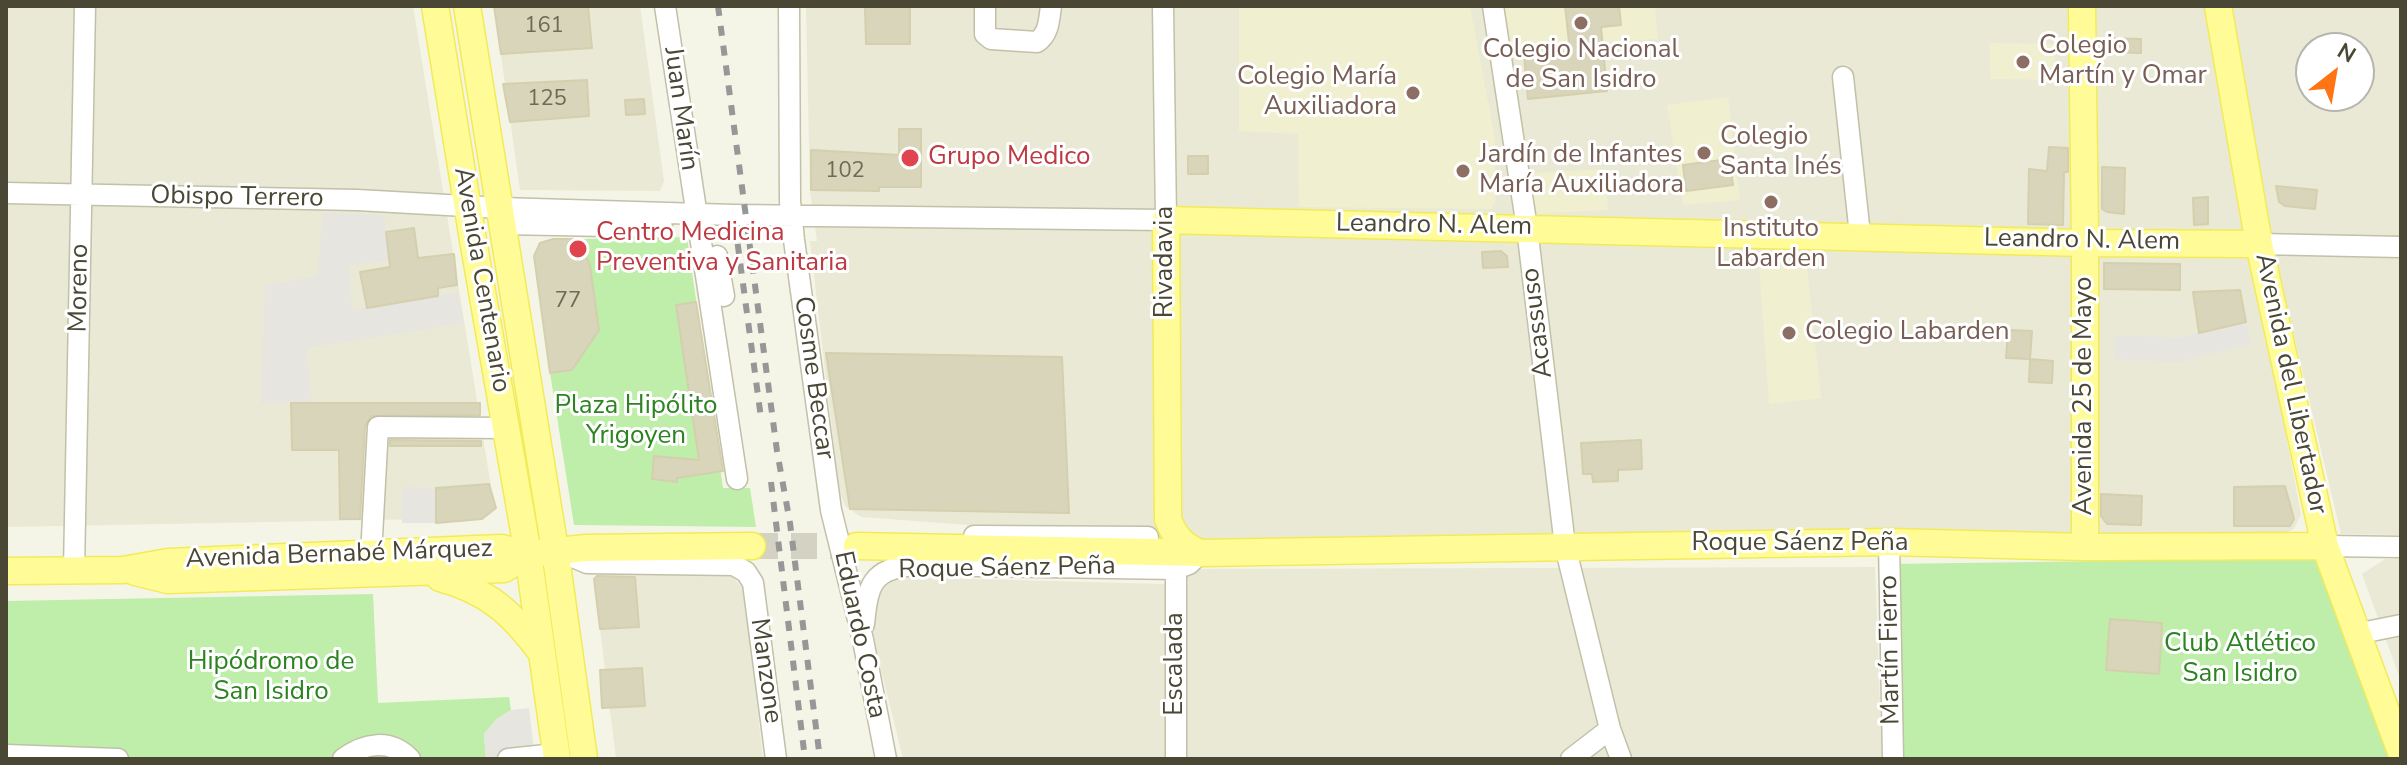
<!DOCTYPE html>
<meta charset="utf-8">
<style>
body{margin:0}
#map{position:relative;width:2407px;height:765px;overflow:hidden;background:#f5f5e7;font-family:"Nunito Sans",sans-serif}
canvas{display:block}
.frame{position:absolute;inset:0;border:8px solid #4a4735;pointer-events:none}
.north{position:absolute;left:2295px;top:32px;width:80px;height:80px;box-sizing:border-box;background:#fff;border:2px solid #b7b5ae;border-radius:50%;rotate:31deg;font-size:22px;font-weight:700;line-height:32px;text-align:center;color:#4a4735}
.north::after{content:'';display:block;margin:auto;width:28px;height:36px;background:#ff7515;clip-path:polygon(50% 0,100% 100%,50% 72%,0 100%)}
</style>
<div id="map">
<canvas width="2407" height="765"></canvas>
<div class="frame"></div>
<div class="north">N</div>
</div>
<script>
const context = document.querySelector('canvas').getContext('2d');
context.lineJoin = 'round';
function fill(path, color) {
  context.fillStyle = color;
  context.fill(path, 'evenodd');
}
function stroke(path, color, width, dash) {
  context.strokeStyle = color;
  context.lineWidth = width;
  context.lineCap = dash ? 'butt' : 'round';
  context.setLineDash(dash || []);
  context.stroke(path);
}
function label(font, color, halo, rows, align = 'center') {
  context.font = font + ' "Nunito Sans",sans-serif';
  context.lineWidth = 6;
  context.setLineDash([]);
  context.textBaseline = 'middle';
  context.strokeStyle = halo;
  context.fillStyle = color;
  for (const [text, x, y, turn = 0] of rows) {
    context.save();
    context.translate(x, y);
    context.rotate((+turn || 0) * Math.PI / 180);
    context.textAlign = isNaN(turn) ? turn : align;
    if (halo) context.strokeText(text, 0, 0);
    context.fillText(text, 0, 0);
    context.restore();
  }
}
fill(new Path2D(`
 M6,6H413L494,505L492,512L479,518L6,527Z
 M494,6H640L664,181L660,191L520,190Z
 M806,6H2205L2301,514L2294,529L2283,534L1195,542L861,517L845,506L839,490L810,241H817L810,191Z
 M2232,6H2401V535L2341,534L2276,260ZM2311,48H2359V96H2311Z
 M2385,559H2401V681L2362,574Z
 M1875,567L1882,759H903L867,612L879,589L898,577L1165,584L1198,569Z
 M601,571L732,576L744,590L763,759H616L594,580Z`), '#eae9d5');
fill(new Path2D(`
 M1239,6H1470L1495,139V203L1491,209L1299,207L1298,134L1239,131Z
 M1504,6H1655L1658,39L1509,50Z
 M1990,43L2055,44V80L1990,79Z
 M1728,97L1740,200L1683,205L1667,105Z
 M1606,169L1608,210L1532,214L1530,173Z
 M1759,266L1807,268L1821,398L1769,404Z`), '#f0efcf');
fill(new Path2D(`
 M687,237L723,488H750L756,527L574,525L550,373L572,369L599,330L591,272L580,239Z
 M2319,558L2392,759H1894L1889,564Z
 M373,594L378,703L509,697L511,710L497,719L484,734L486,759H6V601Z`), '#bfeeab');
fill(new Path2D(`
 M322,213L384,215L390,261L349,265L352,310L458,293L464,323L306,348L312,403H261L265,285L318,276Z
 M2246,322L2251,344L2179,362L2115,359L2116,335L2178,338Z
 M402,487L436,488V523H402Z
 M529,708L535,759H486L484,734L497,719L511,710Z`), '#e6e5e0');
const building = new Path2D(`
 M494,6H588L592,48L501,54Z
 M865,6H910V44H866Z
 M1565,6H1619L1621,25L1601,27L1607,91L1528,99L1524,55L1570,51Z
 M2100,38L2141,39V53L2100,52Z
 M587,80L589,116L510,122L503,84Z
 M644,99L645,114L626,115L625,100Z
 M899,129H921V187H879V191L811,190V150L899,155Z
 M2049,147L2068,148V172H2064L2063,225L2028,224L2029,169L2047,171Z
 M1188,156H1208V174H1188Z
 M1729,159L1733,185L1686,191L1683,165Z
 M2102,167L2125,168L2124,214L2107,212L2102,209Z
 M2276,186L2317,190L2315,209L2285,206L2279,202Z
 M2208,197V224L2194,225L2193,198Z
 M414,228L418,258L454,254L457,285L438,288V296L367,308L360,272L390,267L386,232Z
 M553,239H580L590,266L599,330L572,370L550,373L534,256L540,243Z
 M1501,251L1507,256L1508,267L1483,268L1482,252Z
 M2104,263L2180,264V290L2104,289Z
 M2240,290L2246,322L2199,333L2193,292Z
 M696,302L723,471L677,478V482L652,479L654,456L699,460L676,305Z
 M2008,330L2032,331L2030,359L2006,358Z
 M826,353L1062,357L1069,513L850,509Z
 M2030,359L2053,361L2052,383L2029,382Z
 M291,403H480V415L371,416L365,426L360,519H340L339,450H292Z
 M390,440L481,441V446H390Z
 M1641,440L1642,469L1618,470V481L1593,482L1592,474H1583L1581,443Z
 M489,484L496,508L482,519L436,523V488Z
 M2285,486L2294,519L2290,526H2234V487Z
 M2101,494L2142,496L2141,525L2107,524L2101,516Z
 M597,576L635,577L639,627L600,629L594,579Z
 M2110,619L2162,623L2159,674L2106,670Z
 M642,668L645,706L602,708L600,670Z`);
fill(building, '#d9d5bb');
stroke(building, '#d4cfad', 2);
stroke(new Path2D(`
 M752,546H857`), '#d3d2c3', 26, [26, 13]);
const minor = new Path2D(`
 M665,6L737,479
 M789,6L790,201L794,240L831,510L863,640L886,759
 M985,6V34L991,39L1037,42C1049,34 1049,20 1051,6
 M1493,6L1527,228L1565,546L1610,729L1621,759
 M1843,77L1860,235
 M6,193L357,200L501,208L734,215L1166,220L1163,6
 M503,224L662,227
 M2259,244L2401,247
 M717,256L724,296
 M974,536L1148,537
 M1889,542L1893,759
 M2325,546L2401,547
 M561,552L587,563L734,565L746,572L753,583L776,759
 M371,555L378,427L506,428
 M1176,569V759
 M74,570L85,6
 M864,624C868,585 871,569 914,565L1176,569L1189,564L1200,553
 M2356,634L2401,625
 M6,755L118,759
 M343,759C364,743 390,738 410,759
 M508,759L556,754
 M1571,759L1610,729`);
const major = new Path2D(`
 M435,6L473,240L528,554L557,759
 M467,6L555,550L584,759
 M2082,6L2085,243V547
 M2218,6L2259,244L2325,546L2401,752
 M857,546L1200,553L1889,542L2085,547L2325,546
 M1200,553C1183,546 1174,536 1168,519L1166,220L2085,243L2259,244
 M6,571L123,570L168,562L501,548L528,554L586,548L752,546
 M135,572L168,580L504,569L528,554
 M440,578C488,591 512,613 541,652`);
stroke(minor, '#c2c0a8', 23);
stroke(major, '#f2eb59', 29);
stroke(minor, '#fff', 20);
stroke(major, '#fffc97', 26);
stroke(new Path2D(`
 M718,6L777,451L790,523L820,759
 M735,224L761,418
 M771,482L805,759`), '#979797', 6, [10, 10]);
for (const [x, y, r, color] of [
 [1581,23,8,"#8d6e63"],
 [2023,62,8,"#8d6e63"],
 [1413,93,8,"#8d6e63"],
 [1704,153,8,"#8d6e63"],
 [910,158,10,"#e0444e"],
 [1463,171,8,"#8d6e63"],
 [1771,202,8,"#8d6e63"],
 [578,249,10,"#e0444e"],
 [1789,333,8,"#8d6e63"]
]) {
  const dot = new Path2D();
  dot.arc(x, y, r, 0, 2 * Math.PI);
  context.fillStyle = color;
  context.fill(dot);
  stroke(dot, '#fff', 3);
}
label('22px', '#6e6a56', null, [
 ["161",544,27],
 ["125",547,100],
 ["102",845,172],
 ["77",568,302]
]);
label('26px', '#785e54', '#fff', [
 ["Colegio",2039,47],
 ["Martín y Omar",2039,77],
 ["Colegio Nacional",1581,51,"center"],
 ["de San Isidro",1581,81,"center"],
 ["Colegio María",1397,78,"right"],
 ["Auxiliadora",1397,108,"right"],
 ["Colegio",1720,138],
 ["Santa Inés",1720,168],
 ["Jardín de Infantes",1479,156],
 ["María Auxiliadora",1479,186],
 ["Instituto",1771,230,"center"],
 ["Labarden",1771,260,"center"],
 ["Colegio Labarden",1805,333]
], 'left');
label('26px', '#4a4735', '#fff', [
 ["Juan Marín",680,109,82],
 ["Obispo Terrero",237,198,1],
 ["Leandro N. Alem",1434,226,1],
 ["Leandro N. Alem",2082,241,1],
 ["Rivadavia",1166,262,-90],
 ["Avenida Centenario",481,280,80],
 ["Moreno",80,288,-89],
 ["Acassuso",1538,323,-97],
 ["Cosme Beccar",813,378,82],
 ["Avenida del Libertador",2290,384,78],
 ["Avenida 25 de Mayo",2085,396,-90],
 ["Roque Sáenz Peña",1800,544],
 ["Avenida Bernabé Márquez",339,555,-2],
 ["Roque Sáenz Peña",1007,569,-1],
 ["Eduardo Costa",859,635,78],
 ["Martín Fierro",1891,650,-91],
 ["Escalada",1176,664,-90],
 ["Manzone",765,671,82]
]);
label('26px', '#be3a42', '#fff', [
 ["Grupo Medico",928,158],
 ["Centro Medicina",596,234],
 ["Preventiva y Sanitaria",596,264]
], 'left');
label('26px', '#2c8321', '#fff', [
 ["Plaza Hipólito",636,407],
 ["Yrigoyen",636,437],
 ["Club Atlético",2240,645],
 ["San Isidro",2240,675],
 ["Hipódromo de",271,663],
 ["San Isidro",271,693]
]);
</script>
